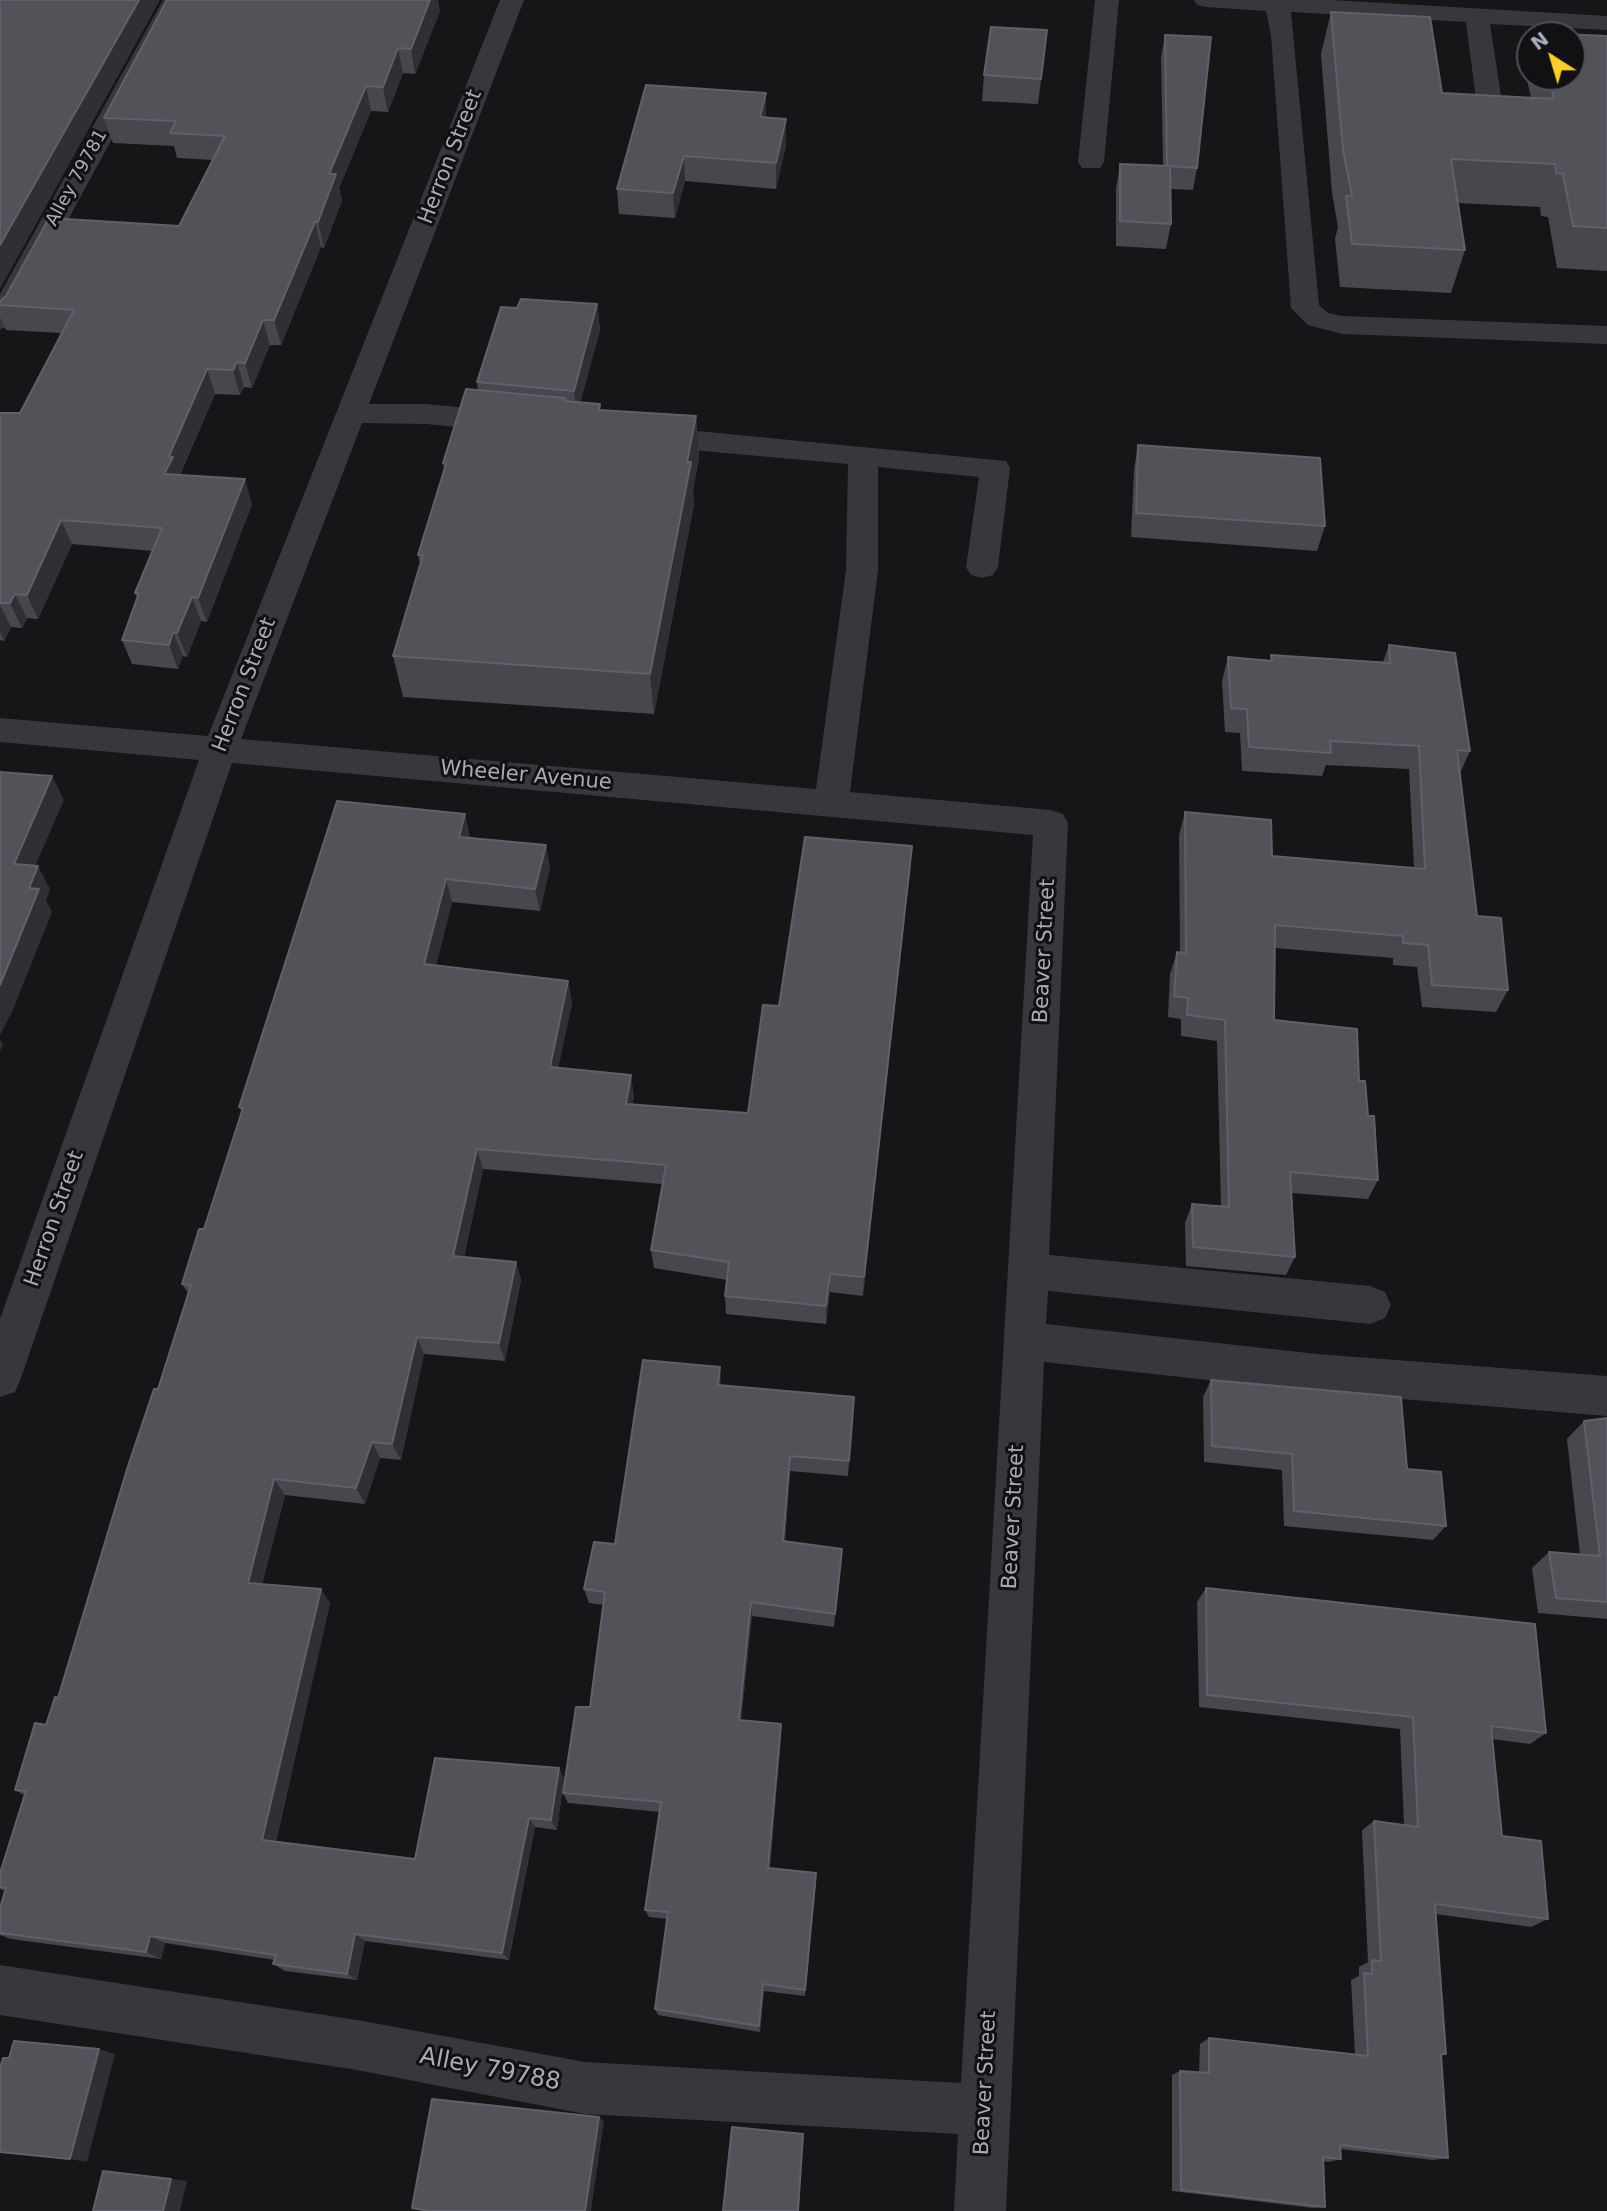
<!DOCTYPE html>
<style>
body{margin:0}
#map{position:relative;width:1607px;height:2211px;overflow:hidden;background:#161618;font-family:"DejaVu Sans",sans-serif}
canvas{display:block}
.north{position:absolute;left:1516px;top:21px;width:70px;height:70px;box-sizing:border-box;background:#111113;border:2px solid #4d4f55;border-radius:50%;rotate:323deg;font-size:19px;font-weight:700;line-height:28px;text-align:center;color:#a8abb9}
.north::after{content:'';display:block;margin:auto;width:24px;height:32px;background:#f9ce2d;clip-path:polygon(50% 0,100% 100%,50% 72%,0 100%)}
</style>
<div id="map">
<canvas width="1607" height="2211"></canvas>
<div class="north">N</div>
</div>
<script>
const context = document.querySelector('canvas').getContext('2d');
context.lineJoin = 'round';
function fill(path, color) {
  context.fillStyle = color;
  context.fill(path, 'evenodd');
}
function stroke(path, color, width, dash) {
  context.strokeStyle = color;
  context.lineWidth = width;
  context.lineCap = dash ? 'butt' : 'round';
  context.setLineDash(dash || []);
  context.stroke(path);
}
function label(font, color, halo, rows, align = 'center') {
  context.font = font + ' "DejaVu Sans",sans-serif';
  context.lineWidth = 6;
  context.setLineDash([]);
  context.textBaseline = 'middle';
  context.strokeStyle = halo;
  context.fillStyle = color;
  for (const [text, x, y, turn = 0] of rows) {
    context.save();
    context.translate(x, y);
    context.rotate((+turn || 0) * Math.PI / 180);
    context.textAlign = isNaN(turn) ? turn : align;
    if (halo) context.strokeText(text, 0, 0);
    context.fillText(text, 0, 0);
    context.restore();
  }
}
fill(new Path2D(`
 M163,0H187L14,320L10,326L0,329V294Z
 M500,0H524L369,404H426L509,412L519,415L524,422L519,429L509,432L426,424L362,423L241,739L816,789L846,570L848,464L646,446L635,443L631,436L635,429L646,426L1006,461L1010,468L998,567L993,575L982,578L971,575L966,567L979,477L878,467V570L850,792L1051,810L1063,814L1068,823L1049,1255L1370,1286L1385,1292L1391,1305L1385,1318L1370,1324L1048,1291L1046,1324L1317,1354L1607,1376V1416L1317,1392L1044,1362L1006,2211H954L958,2134L585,2114L357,2070L0,2015V1965L357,2020L585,2062L961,2083L1033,835L232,763L21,1378L15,1392L0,1397V1319L199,760L0,742V718L208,736Z
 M1095,0H1119L1104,162L1100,168H1082L1078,162Z
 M1194,0H1332L1607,16V30L1490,24L1505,122L1501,127H1483L1479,122L1466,22L1291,12L1319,305L1328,313L1342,316L1607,326V344L1342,334L1308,325L1291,308L1271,35L1266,11L1206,7L1197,5Z`), '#37373d');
fill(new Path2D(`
 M440,11L415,74L403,73L388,112L371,111L339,188L342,200L324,248L321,247L281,345H270L252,388L244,387L240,395L215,394L180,475L252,504L207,622L201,621L187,657L183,656L178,669L132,664L122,640L137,598L135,593L153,551L72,544L38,619L27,618L22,628L11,627L4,641L0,640V413H20L61,333L6,330L0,317V301L179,226L213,160L177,158L174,146L113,143L104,118Z
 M1331,12L1442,93L1531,98L1526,75L1530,64V77H1572V35H1540V33L1607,36V271L1557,268L1548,217L1541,216L1540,207L1458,203L1465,250L1451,293L1340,287L1335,239L1338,227L1332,193L1321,54Z
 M1047,30L1038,104L982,101L984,75Z
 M1165,35L1197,168L1193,190L1171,189V224L1166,249L1116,246V189L1120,164L1163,166L1161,57Z
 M646,85L766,118L786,145L776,189L685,181L675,218L619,214L617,189Z
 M597,304L600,330L580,402L601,410L696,416L699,458L693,489L694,504L654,714L403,697L393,656L420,564L418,555L444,471L443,463L478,390L477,382L517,308Z
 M1138,445L1325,526L1317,551L1131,537L1134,470Z
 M1389,645L1470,751L1460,773L1477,916L1508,990L1496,1012L1422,1007L1417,967L1393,965V958L1275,948L1274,1020L1359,1081L1368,1116L1378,1180L1368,1199L1292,1193L1295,1257L1286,1275L1186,1266L1185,1223L1192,1204L1221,1206L1217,1041L1181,1036V1019L1168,1017L1170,974L1177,952L1180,953L1179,835L1185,812L1272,856L1414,868L1409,769L1326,765L1322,776L1242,771L1240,733L1225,732L1222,681L1228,657L1270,660L1271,655L1383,662Z
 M465,814L470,838L546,845L550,868L540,911L452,902L436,965L568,981L572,1003L558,1068L634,1096L632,1105L748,1113L779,1006L910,869L863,1296L830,1292L826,1324L726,1314L725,1296L727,1280L654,1268L651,1250L662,1184L483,1169L464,1257L516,1262L521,1280L505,1361L424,1354L401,1460L380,1458L365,1504L285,1495L262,1584L330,1603L276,1842L415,1859L564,1778L557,1830L535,1827L509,1960L365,1941L357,1980L285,1971L273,1964L275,1960L165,1943L161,1959L11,1939L0,1935V1908L5,1891L0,1889V1873L24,1795L15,1790L46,1725L58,1698L158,1389L188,1293L182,1284L204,1229L242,1112L239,1107Z
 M1211,1380L1407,1469L1446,1526L1433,1540L1284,1526L1282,1470L1204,1462L1203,1397Z
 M721,1385L854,1397L848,1476L790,1471L785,1542L842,1549L834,1627L752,1616L741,1721L781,1724V1736L770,1868L816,1882L805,1996L764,1991L760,2032L658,2015L655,2009L667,1919L649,1917L645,1910L660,1812L568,1803L563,1793L590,1707L604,1605L589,1603L584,1589Z
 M1607,1418V1619L1538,1613L1532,1568L1549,1552L1580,1555L1567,1439L1584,1421Z
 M1206,1588L1546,1733L1530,1744L1492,1739L1502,1836L1548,1919L1531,1927L1436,1914L1446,2054L1441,2056L1448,2158L1433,2160L1340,2149L1341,2159L1328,2162L1323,2161L1325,2207L1313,2208L1172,2191V2075L1180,2071L1199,2072L1200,2044L1209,2038L1355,2054L1351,1980L1359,1976V1967L1368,1962L1362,1830L1374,1821L1404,1825L1400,1729L1199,1707L1197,1602Z`), '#48474d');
fill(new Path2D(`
 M139,0H160L0,289V245Z
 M430,0H438L440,11L415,74L411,49Z
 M398,48L403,73L388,112L383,87Z
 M366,86L371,111L339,188L342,200L324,248L318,222L329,174Z
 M766,93V118L760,117Z
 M786,119V145L776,189V163Z
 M684,156L685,181L675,218L673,193Z
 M315,222L321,247L281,345L274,320Z
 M597,304L600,330L577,416L574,391Z
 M263,320L270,345L252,388L245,363Z
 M237,362L244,387L240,395L233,370Z
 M207,369L215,394L179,476L164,474L169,456Z
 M696,416L699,458L693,489L694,504L654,714L650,674Z
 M245,479L252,504L207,622L198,598Z
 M61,520L72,544L38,619L27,595Z
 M15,594L27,618L22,628L10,603Z
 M192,597L201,621L187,657L177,633Z
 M0,605L11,627L4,641L0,632Z
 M173,632L183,656L178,669L169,645Z
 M52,776L64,800L26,887L14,864Z
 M465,814L470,837L464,860L459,837Z
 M546,845L550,868L540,911L535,889Z
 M912,846L910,869L863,1296L864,1277Z
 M38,866L50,889L46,901L52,912L12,1012L0,1035V985L29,888Z
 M446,879L452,902L431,986L424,964Z
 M568,981L572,1003L554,1088L550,1067Z
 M0,1040L3,1044L0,1052Z
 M631,1075L634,1096L629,1125L626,1104Z
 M477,1149L483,1169L460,1275L453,1256Z
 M516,1262L521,1280L505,1361L499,1343Z
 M830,1274V1292L826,1324V1306Z
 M417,1337L424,1354L401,1460L392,1444Z
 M720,1367L721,1384L719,1402L718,1385Z
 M372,1442L380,1458L365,1504L356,1488Z
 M790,1456V1471L784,1556L783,1541Z
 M274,1479L285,1495L259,1596L248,1583Z
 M842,1549V1563L834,1627L835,1614Z
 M321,1589L330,1603L274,1850L262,1840Z
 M751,1602L752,1616L740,1732L739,1720Z
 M781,1724V1736L769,1877L768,1868Z
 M559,1768L564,1778L557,1830L551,1820Z
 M529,1818L535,1827L509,1960L502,1953Z
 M355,1934L365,1941L357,1980L347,1974Z
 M150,1936L165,1943L161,1959L146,1952Z
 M763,1984L764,1991L760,2032L759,2026Z
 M99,2049L115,2054L87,2162L70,2159Z
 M599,2117L604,2121L591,2211H585Z
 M171,2179L187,2181L180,2211H163Z`), '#302f33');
const building = new Path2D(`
 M0,0H139L0,245Z
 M167,0H430L411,49L398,48L383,87L366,86L329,174H336L318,222H315L274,320H263L245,363L237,362L233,370L207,369L169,456L173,457L164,474L245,479L198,598L192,597L177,633L173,632L169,645L122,640L139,593H135L162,528L61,520L27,595L15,594L10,603H0V413H20L74,310L0,305V301L6,296L49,218L179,226L225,136L170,133L176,121L104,118Z
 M1331,12L1430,17L1442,93L1554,99L1549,77H1572V35H1541L1540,33L1607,36V228L1573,226L1563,174L1556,173L1555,164L1451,159L1465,250L1352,244L1346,196H1352L1343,150Z
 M991,27L1047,30L1041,79L984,75Z
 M1165,35L1211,37L1197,168L1167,166Z
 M646,85L766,93L760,117L786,119L776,163L684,156L673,193L617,189Z
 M1120,164L1170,166L1171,224L1120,221Z
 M521,299L597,304L574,391L477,382L501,307L517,308Z
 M466,389L565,398L564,401L600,404L599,410L696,416L687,462H691L650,674L393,656L423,555H418L446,464L443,463Z
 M1138,445L1320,458L1325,526L1136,513Z
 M1389,645L1455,653L1470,751L1457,750L1477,916L1501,918L1508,990L1432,985L1428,945L1403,943V936L1275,925L1274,1020L1357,1029L1359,1081H1365L1368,1116H1374L1378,1180L1290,1172L1295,1257L1193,1247L1192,1204L1229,1207L1225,1020L1187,1015L1188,998L1174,996L1177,952L1186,954L1185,812L1271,820L1272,856L1425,869L1419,746L1330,741L1331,753L1249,747L1247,709L1231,708L1228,657L1272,661L1271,655L1390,663Z
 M0,772L52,776L14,864L38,866L29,888L39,889L0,985Z
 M337,801L465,814L459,837L546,845L535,889L446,879L424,964L568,981L550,1067L631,1075L626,1104L748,1113L763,1005L779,1006L805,837L912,846L864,1277L830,1274L826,1306L725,1296L729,1262L651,1250L666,1165L477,1149L453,1256L516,1262L499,1343L417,1337L392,1444L372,1442L356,1488L274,1479L248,1583L321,1589L262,1840L415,1859L435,1758L559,1768L551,1820L529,1818L502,1953L355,1934L347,1974L273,1964L276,1955L150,1936L146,1952L0,1933V1908L6,1888L0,1887V1873L26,1791L15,1790L35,1723L46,1725L55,1697L58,1698L128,1466L154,1389H158L191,1285L182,1284L199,1229H204L243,1108L239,1107Z
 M643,1360L720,1367L718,1385L854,1397L849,1461L790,1456L783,1541L842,1549L835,1614L751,1602L739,1720L781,1724L768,1868L816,1873L805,1990L763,1984L759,2026L655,2009L668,1912L645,1910L661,1802L563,1793L576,1707H590L605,1592L584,1589L594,1542L615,1544Z
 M1211,1380L1401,1397L1407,1469L1441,1472L1446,1526L1294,1511L1292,1454L1212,1446Z
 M1607,1418V1602L1556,1598L1549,1552L1600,1556L1584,1421Z
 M1206,1588L1535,1624L1546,1733L1491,1726L1502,1836L1541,1841L1548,1919L1435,1904L1446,2054H1441L1448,2158L1340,2145L1341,2159L1323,2157L1325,2207L1181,2190L1180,2071L1209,2073V2038L1368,2056L1364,1973L1372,1974V1960L1381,1961L1374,1821L1418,1827L1413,1717L1207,1695Z
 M14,2041L99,2049L70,2159L0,2152V2068L3,2058H9Z
 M432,2099L599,2117L585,2211H428L412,2208Z
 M732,2127L803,2134L798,2211H723Z
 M103,2171L171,2179L163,2211H93Z`);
fill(building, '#535259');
stroke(building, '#606068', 2);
label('18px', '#a8abb9', '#111113', [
 ["Alley 79781",77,178,-61]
]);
label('21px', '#a8abb9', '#111113', [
 ["Herron Street",451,157,-69],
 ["Herron Street",245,685,-69],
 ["Wheeler Avenue",526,776,5],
 ["Beaver Street",1045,951,-87],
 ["Herron Street",55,1219,-71],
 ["Beaver Street",1014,1517,-87],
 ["Beaver Street",986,2083,-87]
]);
label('24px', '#a8abb9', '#111113', [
 ["Alley 79788",490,2070,11]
]);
</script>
